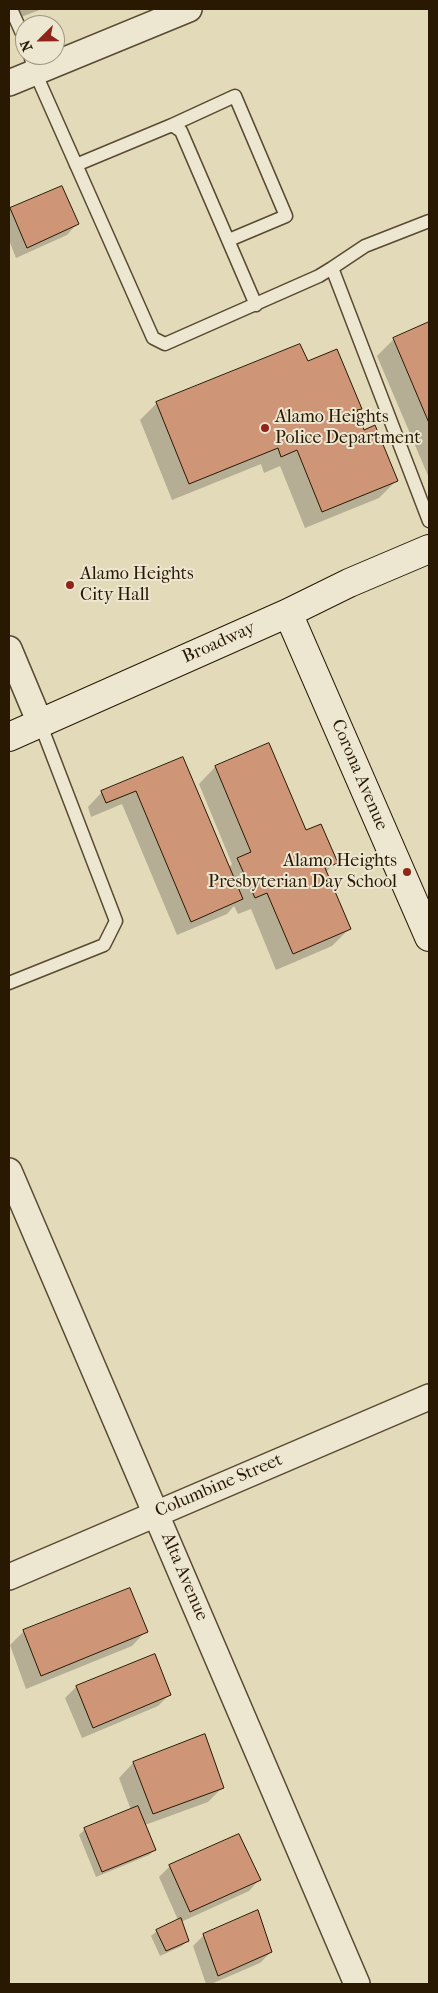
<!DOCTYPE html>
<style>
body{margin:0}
#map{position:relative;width:438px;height:1993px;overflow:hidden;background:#e3daba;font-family:"IM FELL French Canon",serif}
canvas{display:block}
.frame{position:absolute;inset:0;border:10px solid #291902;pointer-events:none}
.north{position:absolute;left:15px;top:15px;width:50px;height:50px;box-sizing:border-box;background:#ede7d2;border:1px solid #9f957f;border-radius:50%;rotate:247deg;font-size:14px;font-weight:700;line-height:20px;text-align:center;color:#291902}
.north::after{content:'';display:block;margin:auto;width:18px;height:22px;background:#8f2418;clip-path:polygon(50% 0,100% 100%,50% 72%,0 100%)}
</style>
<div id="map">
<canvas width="438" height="1993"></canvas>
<div class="frame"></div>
<div class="north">N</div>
</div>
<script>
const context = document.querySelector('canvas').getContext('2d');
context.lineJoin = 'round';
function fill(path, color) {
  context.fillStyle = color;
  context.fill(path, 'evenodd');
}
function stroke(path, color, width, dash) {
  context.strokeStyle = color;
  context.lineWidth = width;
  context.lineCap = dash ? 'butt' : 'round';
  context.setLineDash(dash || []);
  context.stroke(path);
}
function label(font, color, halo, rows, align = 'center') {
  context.font = font + ' "IM FELL French Canon",serif';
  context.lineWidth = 4;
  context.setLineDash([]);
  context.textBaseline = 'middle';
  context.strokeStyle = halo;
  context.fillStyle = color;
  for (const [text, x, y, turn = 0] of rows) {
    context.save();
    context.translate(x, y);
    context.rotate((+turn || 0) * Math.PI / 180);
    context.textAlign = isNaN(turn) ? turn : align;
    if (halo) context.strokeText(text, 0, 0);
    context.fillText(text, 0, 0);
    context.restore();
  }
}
fill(new Path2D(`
 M11,9H42L16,19Z
 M11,209L77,224L67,235L16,258L9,240V211Z
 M429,324V478L377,356L394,339Z
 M307,362L360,409L356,412L364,432L396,481L379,498L305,528L280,466L264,473L261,464L172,500L140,420L157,403Z
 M268,745L305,832L336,862L325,873L349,929L332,946L276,970L251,909L238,914L234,906L227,914L177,935L122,804L91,817L88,807L102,792L182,758L229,868L232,864L199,784L215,767Z
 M24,1631H146L132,1646L26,1689L10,1645Z
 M154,1656L169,1695L158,1706L82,1738L65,1698L76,1687Z
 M204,1735L222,1788L208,1802L145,1825L155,1850L149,1855L96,1877L79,1835L85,1829L131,1810L119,1778L133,1763Z
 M238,1835L259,1880L249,1891L181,1922L188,1940L182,1946L160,1956L151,1936L157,1931L178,1920L159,1877L170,1866Z
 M204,1935L271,1952L260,1963L211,1984H206L193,1946Z`), '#0003');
const building = new Path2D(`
 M62,186L79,224L27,248L10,208Z
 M429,322V423L393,338Z
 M300,344L308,361L337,349L362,409L357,410L364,430L375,425L398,481L322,512L297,450L281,457L278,448L189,484L156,402Z
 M269,743L306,830L321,824L338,863L325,868L351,929L293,954L267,893L255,898L237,858L251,852L215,766Z
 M183,757L243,899L191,922L136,791L106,803L101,791Z
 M130,1588L148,1632L41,1676L23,1630Z
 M155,1654L171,1695L93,1728L76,1686Z
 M205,1734L224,1788L153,1814L133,1762Z
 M138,1806L156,1850L102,1872L84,1828Z
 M239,1834L261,1880L190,1912L169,1865Z
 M258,1910L272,1952L218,1976L203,1934Z
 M181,1918L189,1941L166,1951L156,1930Z`);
fill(building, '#ce9577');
stroke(building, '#291902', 1);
const lane = new Path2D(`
 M11,9L25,40
 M30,55L35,72L153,338L165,344L319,276L332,268L429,521
 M172,125L235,96L286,216L229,240
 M76,165L172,125L181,131L256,305
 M332,268L365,246L429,221
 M9,983L104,945L116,921L40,723`);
const street = new Path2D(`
 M9,83L189,9
 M9,649L40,723
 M9,1171L357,1984
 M9,1577L429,1397`);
const secondary = new Path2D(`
 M288,613L429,937
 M9,737L288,613L349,583L429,549`);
stroke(lane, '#584930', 15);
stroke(street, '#584930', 28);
stroke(secondary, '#291902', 30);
stroke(lane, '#ede7d2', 12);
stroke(street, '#ede7d2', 25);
stroke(secondary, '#ede7d2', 28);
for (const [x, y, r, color] of [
 [265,428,5,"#8f2418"],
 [70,585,5,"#8f2418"],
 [407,872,5,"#8f2418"]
]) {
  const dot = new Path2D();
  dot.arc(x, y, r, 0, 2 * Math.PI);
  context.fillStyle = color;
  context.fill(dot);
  stroke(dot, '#ede7d2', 2);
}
label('18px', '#291902', '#ede7d2', [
 ["Alamo Heights",275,418],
 ["Police Department",275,439],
 ["Alamo Heights",80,575],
 ["City Hall",80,596],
 ["Alamo Heights",397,862,"right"],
 ["Presbyterian Day School",397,883,"right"]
], 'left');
label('18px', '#291902', '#ede7d2', [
 ["Broadway",219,643,-24],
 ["Corona Avenue",359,775,67],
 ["Columbine Street",219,1486,-23],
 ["Alta Avenue",184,1577,67]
]);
</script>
